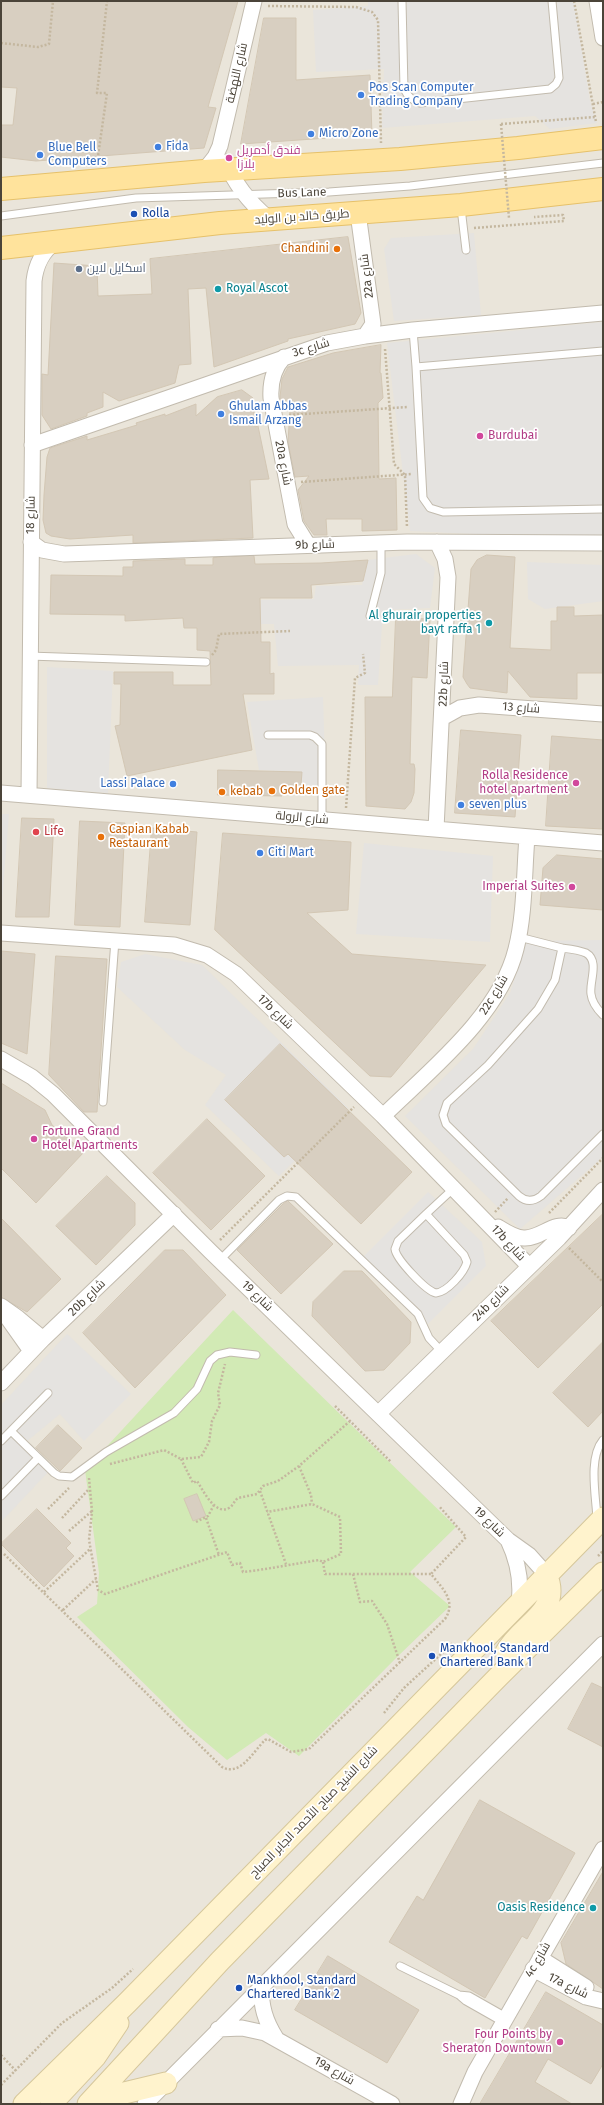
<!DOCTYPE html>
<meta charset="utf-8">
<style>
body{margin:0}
#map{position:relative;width:604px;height:2105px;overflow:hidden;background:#f6f3ec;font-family:"Fira Sans",sans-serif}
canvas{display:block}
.frame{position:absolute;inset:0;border:2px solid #4b4439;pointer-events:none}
</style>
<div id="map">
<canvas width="604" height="2105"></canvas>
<div class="frame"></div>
</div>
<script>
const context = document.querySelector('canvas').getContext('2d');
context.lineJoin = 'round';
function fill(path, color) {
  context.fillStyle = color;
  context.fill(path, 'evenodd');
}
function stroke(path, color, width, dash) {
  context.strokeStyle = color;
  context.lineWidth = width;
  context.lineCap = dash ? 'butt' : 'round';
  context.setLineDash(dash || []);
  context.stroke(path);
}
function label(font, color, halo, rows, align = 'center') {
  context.font = font + ' "Fira Sans",Cairo,sans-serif';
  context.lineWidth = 3.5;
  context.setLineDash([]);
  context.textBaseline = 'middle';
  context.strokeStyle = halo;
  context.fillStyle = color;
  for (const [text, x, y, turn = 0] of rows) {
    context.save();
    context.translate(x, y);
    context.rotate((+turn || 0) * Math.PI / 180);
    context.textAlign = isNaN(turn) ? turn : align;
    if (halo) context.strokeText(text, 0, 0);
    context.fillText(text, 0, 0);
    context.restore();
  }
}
fill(new Path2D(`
 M1,1H603V2104H1Z`), '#eae5da');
fill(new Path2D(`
 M233,1310L456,1527L410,1572L450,1606L397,1657L299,1756L266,1733L227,1760L188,1727L77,1617L97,1604L99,1573L85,1470Z`), '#d2eab5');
fill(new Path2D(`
 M368,1H574L590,101L597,123L550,129L535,116L382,128L384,69L316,72L313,10L368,6Z
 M474,233L481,315L394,321L384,249L391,238Z
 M603,322V540L410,531L387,343Z
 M416,554L435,568L430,608L383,610L378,685H358L359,665L278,666L274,624H261V600L314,599L316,586L362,585L368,560Z
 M527,562L603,565V601L545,609L528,599Z
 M47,667L113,671L108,793L47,788Z
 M323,697L326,793L282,786V771L259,770L247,702Z
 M1,814H9L1,914Z
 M364,843L493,856L490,942L356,934Z
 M603,940V1157L520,1229L405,1116L473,1049L510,993L527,941Z
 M145,954L202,965L348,1108L279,1176L205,1105L226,1075L185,1050L117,987L121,962Z
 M428,1192L482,1242L486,1266L426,1326L362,1258Z
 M67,1334L131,1394L84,1441L60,1414L26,1442L52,1468L1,1522V1405Z`), '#e5e3e0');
const building = new Path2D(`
 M1,1H238L208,107L216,108L204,148L36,161L1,157V125H13L17,88L1,87Z
 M264,18H296V80L370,75L372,135L241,144Z
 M348,237L361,313L355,324L288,339V341L214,367L206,288L188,289L191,364L179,365L175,383L119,401L103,392V407L87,413V416L51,429L42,415V374L48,375L54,263L97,266L98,296L152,294L150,259Z
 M381,345L380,373H381L383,398L378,403L379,479L396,478L397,530L362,531V519H326L327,535H314L304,521L298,490L309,476L295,477L288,442L290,410H283L280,397L282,379L288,367L333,353Z
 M242,390L253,398L255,427L258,426L269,479L250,480L253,538L133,543V535L70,539L51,536L46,533L43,520L44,495L47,457L50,448L87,436V440L137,425L136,423L165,414V416L196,404V416L217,397Z
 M487,555L515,557L510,648L551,650V621H557V607H574V616L603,615V673H577V699L530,697L508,671L507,693L470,688L467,684L463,677L471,569L477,560Z
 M254,556L255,564H259L321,563L368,560L363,581L311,585L312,598H260L261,642H270V674L274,673V694H243L252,750L127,776L115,726L120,725L121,684H114V672H173V685H211L210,651L197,650V628H184L183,618L125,621V615L50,614L51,575L123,576V567H133V561L185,559V565H213V558Z
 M396,618L430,619L427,678L412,677L410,764H414L415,769L414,793L411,802L405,809L366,806L365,697H392Z
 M461,730L521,735L515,817L455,813Z
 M552,736L603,740V829L546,826Z
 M218,770L302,772L301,785H282V796L218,795Z
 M22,818L54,819L49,917H16Z
 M80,821L125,823L120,927L75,925Z
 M152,828L197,832L190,925L145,922Z
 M223,833L351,842L348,910L307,913L352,954L486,965L391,1077L370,1076L215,930Z
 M557,855L603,859V910L540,905L543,868Z
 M1,951L35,954L27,1054L1,1043Z
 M56,956L107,959L97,1112H84L49,1075Z
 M280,1044L412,1172L361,1224L288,1154L284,1157L225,1100Z
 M1,1083L45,1110L52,1125L84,1152L36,1203L1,1168Z
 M207,1119L265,1176L211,1230L153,1173Z
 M107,1176L135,1203V1225L96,1265L56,1226Z
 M288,1201L333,1244L281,1294L237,1250L283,1204Z
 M603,1214V1304L538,1368L491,1321Z
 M1,1218L61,1279L27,1312L1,1297Z
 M165,1250H183L226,1295L135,1388L83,1333Z
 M344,1271H362L411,1322L410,1343L384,1370L365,1371L312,1316L313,1302Z
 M603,1342V1411L588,1427L553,1393Z
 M58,1425L82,1448L60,1471L36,1448Z
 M197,1494L206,1516L193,1521L184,1499Z
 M37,1509L71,1543L66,1548L74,1556L44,1587L1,1544Z
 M592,1683L603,1688V1747L568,1729Z
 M480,1800L575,1853L527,1939L522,1936L485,1998L389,1942L417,1896L423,1900Z
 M603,1872V1989L566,1964L561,1943Z
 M328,1956L419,2010L387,2063L295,2010Z
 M546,1992L603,2025V2064L591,2084L548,2059L535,2082L572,2104H480Z`);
fill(building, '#d8cfc1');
stroke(building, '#d3c7b4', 1);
const service = new Path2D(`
 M402,1L404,89C408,97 412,100 420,103L550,89L556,84L559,78L552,1
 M461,208L466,250
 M1,216L136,198L329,192L410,186L603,163
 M413,330L416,367
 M603,351L416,367L423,498L430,508L443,512L603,509
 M370,616L381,573V543
 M29,656L206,662
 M268,735H310L315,737L322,744V820
 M519,937L562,948
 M603,1015C597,1009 592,1003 591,994C589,982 600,961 586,953C579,950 570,949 562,948L555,980L538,1009L488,1065L447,1103L443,1115L446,1124L519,1196C526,1202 533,1202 541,1196L603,1134
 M103,1102L115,940
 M426,1214L464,1255L467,1262C464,1273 447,1292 436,1293C426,1291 396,1259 395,1249L398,1241Z
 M426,1214L454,1188
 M220,1260L279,1200L287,1196L296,1197L418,1314L429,1338L442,1352
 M11,1431L54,1473L59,1476L72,1477L106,1452L174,1413L197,1389L210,1361L217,1355L230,1352L256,1355
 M1,1441L48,1393
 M1,1496L38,1458
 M597,1519C596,1496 588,1458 603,1440
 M400,1966L459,1995L466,2001L503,2022
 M459,1995L469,1996L506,2017`);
const minor = new Path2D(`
 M597,1L603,38
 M226,162C235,185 249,202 268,218
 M204,171L215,157L220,146L254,1
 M358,213L373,324L365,336
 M284,357C273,369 270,382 271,398L295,524L308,545
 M32,445L327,343L365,336L413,330L603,313
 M31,542L42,550L64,554L407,542L603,543
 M442,718L460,708L479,705L603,714
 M1,793L603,843
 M29,795L34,281C36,264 42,252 55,242
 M436,829L448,577L445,559L437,542
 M1,933L174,945L207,955L236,974L383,1116L529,1266
 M1,1059L32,1077L53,1094L210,1251L508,1540L529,1555L546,1574
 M383,1116C430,1070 500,1015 516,949C525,914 524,873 527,837
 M498,1227C506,1232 515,1238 524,1238C540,1239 555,1220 569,1228
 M1,1306L18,1318L43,1339
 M4,1313L31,1351
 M1,1383L43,1339L174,1214
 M378,1414L559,1238L603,1190
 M508,1540C518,1561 522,1580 519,1603
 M540,1958L586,1987
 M533,1969L586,1997L603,2001
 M261,1986C261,2006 265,2021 276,2038
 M218,2029L242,2028L265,2033L392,2104
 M145,2104L603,1644
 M461,2104L475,2072L603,1849`);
const secondary = new Path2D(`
 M506,1652C522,1623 563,1612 546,1574
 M91,2101L166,2083
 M24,2104L127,2003L603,1518
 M51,2104L95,2057L118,2023
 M88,2104L220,1961L498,1677L603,1573`);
const primary = new Path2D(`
 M1,189L204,171L400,159L518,148L603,138
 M1,248L220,223L461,205L603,189`);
stroke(service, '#c2bbae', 9);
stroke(minor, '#c2bbae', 17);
stroke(secondary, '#d6c79b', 23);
stroke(primary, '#e6c16a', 24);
stroke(new Path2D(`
 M574,1L596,122
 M268,6L356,7L372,12L378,20L381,143
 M1,43L38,47L49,44L53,1
 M593,104L603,102
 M501,124L595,117
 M97,163L107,93H97L107,1
 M474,228L564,221L563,215L534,217
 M385,349L394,464L405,475L407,528
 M289,415L407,407
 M301,482L412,474
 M212,655L216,650L219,634L290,631
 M346,808L355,678L365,673L363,654
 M495,1212L508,1198
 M549,1213L603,1158
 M220,1240L354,1107
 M569,1248L603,1282
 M335,1406L391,1462
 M181,1459L193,1483L197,1481C203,1490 215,1516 229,1508C233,1506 234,1501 238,1498L257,1494L263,1486L278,1481L299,1466L350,1421
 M110,1464L164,1450L181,1459L201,1457L209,1442L212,1421L220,1405L218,1393L225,1364
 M299,1466L311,1495L312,1504
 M89,1478L92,1511L89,1540L98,1590L105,1594L227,1552L232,1565L240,1563L243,1572C269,1569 293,1564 319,1560L323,1562L341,1554L340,1517L312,1504L267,1512
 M260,1491L286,1564
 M48,1509L69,1488
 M62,1518L89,1489
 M206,1518L219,1555
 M196,1522L208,1516L214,1505
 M69,1531L92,1511
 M4,1554L222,1767C240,1777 253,1752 265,1740L268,1739L291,1752L309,1749L445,1619C457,1601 442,1588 431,1574L466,1537L439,1506
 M598,1556L603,1551
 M323,1562L325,1574H431
 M353,1574L360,1602L372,1601L387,1624L400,1663
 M44,1592L90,1549
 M63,1610L96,1579
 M384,1713L404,1688L453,1643
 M1,2055L16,2071
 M1,2085L62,2023L112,1988L133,1969`), '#c4b79f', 2.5, [2, 2]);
stroke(service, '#fff', 7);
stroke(minor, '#fff', 15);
stroke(secondary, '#fff3cd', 21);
stroke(primary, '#ffe39c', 22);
stroke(new Path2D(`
 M501,124L509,218`), '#c4b79f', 2.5, [2, 2]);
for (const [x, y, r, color] of [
 [361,95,4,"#3f7fe0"],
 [311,134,4,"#3f7fe0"],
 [158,147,4,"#3f7fe0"],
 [40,155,4,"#3f7fe0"],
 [229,158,4,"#d1479c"],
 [134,214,4,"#1a4fb4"],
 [337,249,4,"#e8710a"],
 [79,269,4,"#5c6f8a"],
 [218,289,4,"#0f9aa8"],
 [221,414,4,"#3f7fe0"],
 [480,436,4,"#d1479c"],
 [489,623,4,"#0f9aa8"],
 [576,783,4,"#d1479c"],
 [173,784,4,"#3f7fe0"],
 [272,791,4,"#e8710a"],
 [222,792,4,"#e8710a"],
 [461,805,4,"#3f7fe0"],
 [36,832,4,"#e0444e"],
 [101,837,4,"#e8710a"],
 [260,853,4,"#3f7fe0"],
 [572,887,4,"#d1479c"],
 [34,1139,4,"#d1479c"],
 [432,1656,4,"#1a4fb4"],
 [593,1908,4,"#0f9aa8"],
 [239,1988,4,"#1a4fb4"],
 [560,2042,4,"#d1479c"]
]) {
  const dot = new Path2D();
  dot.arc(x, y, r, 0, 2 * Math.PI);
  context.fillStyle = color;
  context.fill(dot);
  stroke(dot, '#fff', 1.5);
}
label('12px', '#4b4439', '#fff', [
 ["شارع النهضة",237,73,-77],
 ["Bus Lane",302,193,-2],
 ["طريق خالد بن الوليد",302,217,-4],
 ["22a شارع",367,276,-97],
 ["3c شارع",311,348,-17],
 ["20a شارع",283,463,79],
 ["شارع 18",31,515,-89],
 ["9b شارع",315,545,-2],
 ["22b شارع",444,684,-88],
 ["شارع 13",521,708,4],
 ["شارع الرولة",302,818,5],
 ["22c شارع",494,995,-59],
 ["17b شارع",275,1012,44],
 ["17b شارع",508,1243,47],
 ["شارع 19",257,1296,44],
 ["20b شارع",87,1298,-44],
 ["24b شارع",491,1303,-45],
 ["شارع 19",489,1522,44],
 ["شارع الشيخ صباح الأحمد الجابر الصباح",314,1812,-46],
 ["4c شارع",538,1960,-60],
 ["17a شارع",568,1986,26],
 ["19a شارع",334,2071,30]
]);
label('12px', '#366cbe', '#fff', [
 ["Pos Scan Computer",369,88],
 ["Trading Company",369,102],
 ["Micro Zone",319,134],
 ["Fida",166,147],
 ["Blue Bell",48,148],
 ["Computers",48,162],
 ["Ghulam Abbas",229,407],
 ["Ismail Arzang",229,421],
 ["Lassi Palace",165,784,"right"],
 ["seven plus",469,805],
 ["Citi Mart",268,853]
], 'left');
label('12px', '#b23c85', '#fff', [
 ["فندق أدمريل",237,151],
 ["بلازا",237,165],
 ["Burdubai",488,436],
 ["Rolla Residence",568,776,"right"],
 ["hotel apartment",568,790,"right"],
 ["Imperial Suites",564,887,"right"],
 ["Fortune Grand",42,1132],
 ["Hotel Apartments",42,1146],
 ["Four Points by",552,2035,"right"],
 ["Sheraton Downtown",552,2049,"right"]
], 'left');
label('12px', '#164399', '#fff', [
 ["Rolla",142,214],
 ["Mankhool, Standard",440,1649],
 ["Chartered Bank 1",440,1663],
 ["Mankhool, Standard",247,1981],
 ["Chartered Bank 2",247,1995]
], 'left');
label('12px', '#c56008', '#fff', [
 ["Chandini",329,249,"right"],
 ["Golden gate",280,791],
 ["kebab",230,792],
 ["Caspian Kabab",109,830],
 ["Restaurant",109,844]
], 'left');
label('12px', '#4e5e75', '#fff', [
 ["اسكايل لاين",87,269]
], 'left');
label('12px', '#0d838f', '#fff', [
 ["Royal Ascot",226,289,"left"],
 ["Al ghurair properties",481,616],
 ["bayt raffa 1",481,630],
 ["Oasis Residence",585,1908]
], 'right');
label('12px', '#be3a42', '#fff', [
 ["Life",44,832]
], 'left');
</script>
